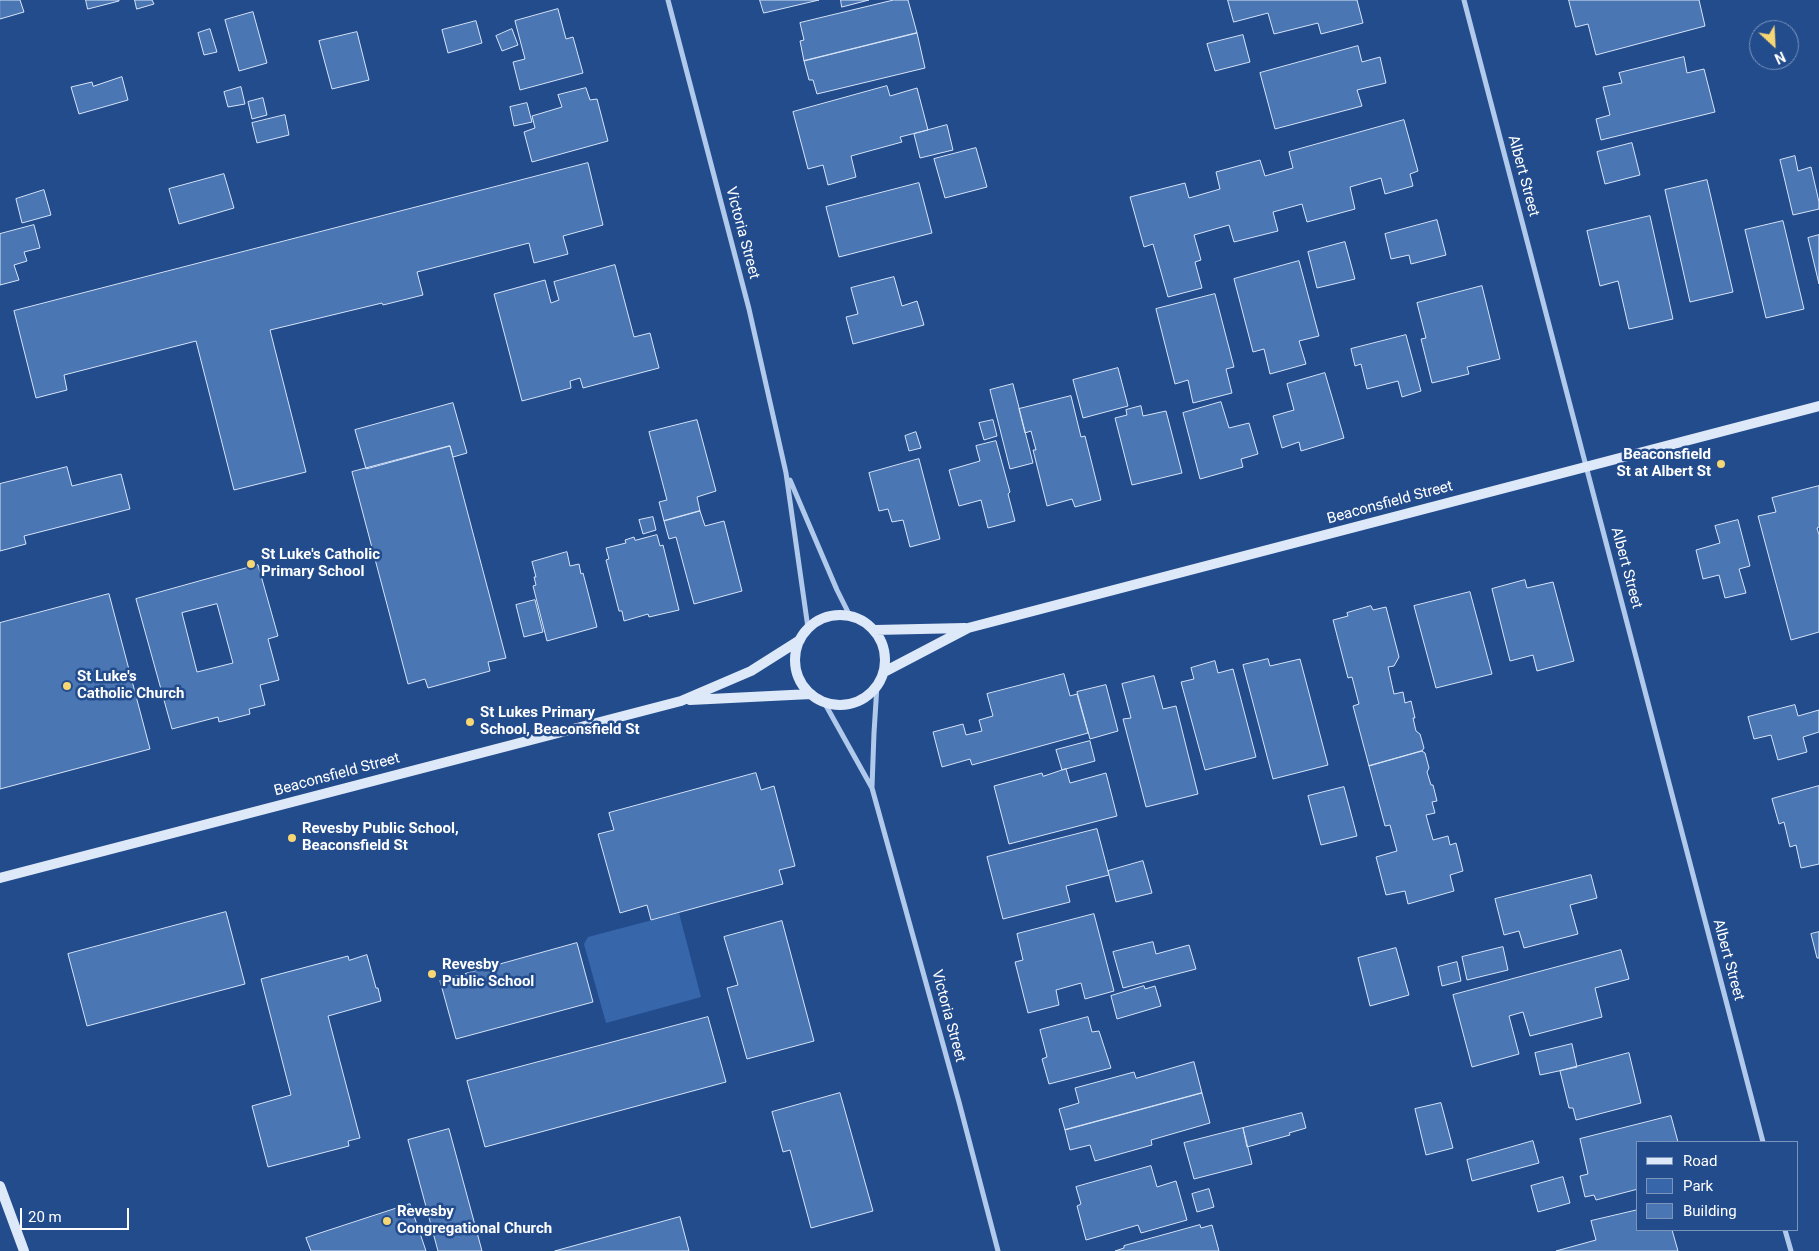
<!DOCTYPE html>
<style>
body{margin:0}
#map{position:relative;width:1819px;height:1251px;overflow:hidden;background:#234c8d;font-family:Roboto,sans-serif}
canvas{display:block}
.legend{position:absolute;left:1636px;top:1141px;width:162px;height:90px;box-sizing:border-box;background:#234c8d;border:1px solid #7b94bb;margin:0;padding:6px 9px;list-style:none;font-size:15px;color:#fff}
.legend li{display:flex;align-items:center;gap:10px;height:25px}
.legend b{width:25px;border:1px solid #7b94bb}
.north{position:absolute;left:1749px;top:20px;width:50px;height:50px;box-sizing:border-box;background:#234c8d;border:1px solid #7b94bb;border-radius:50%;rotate:155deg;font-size:14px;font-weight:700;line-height:20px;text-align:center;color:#fff}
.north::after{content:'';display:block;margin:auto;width:18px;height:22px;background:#f7d674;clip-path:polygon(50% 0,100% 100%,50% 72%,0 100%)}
.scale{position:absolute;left:20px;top:1208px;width:109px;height:22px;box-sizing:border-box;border:2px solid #fff;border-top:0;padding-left:6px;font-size:15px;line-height:18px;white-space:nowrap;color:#fff;-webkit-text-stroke:4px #234c8d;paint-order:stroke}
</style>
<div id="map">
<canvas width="1819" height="1251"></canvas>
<ul class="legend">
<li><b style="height:6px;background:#dde8f9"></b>Road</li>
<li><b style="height:14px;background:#3766aa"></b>Park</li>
<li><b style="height:14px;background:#4b76b4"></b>Building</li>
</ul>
<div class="north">N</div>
<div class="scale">20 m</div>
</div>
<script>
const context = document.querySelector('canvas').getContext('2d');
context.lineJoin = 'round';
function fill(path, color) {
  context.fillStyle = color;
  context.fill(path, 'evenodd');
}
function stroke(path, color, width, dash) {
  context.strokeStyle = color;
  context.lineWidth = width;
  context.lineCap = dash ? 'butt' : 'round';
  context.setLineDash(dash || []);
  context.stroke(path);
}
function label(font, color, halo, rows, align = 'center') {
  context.font = font + ' Roboto,sans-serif';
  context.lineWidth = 5;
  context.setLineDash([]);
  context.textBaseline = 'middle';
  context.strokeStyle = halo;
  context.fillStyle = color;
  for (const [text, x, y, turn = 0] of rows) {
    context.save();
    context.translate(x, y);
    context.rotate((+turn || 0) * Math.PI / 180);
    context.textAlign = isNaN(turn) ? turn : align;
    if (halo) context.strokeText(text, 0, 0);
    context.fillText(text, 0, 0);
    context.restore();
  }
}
fill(new Path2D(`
 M679,913L701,997L606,1023L584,944L588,937Z`), '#3766aa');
const building = new Path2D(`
 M0,0H20L24,12L0,19Z
 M86,0H119V1L88,9Z
 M135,0H152L154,4L137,9Z
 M760,0H819L764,13Z
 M841,0H869L842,7Z
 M894,0H908L917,33L804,61L800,41L804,40L800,23Z
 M1228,0H1357L1363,23L1321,34L1318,23L1274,34L1268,13L1234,22Z
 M1569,0H1699L1705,26L1596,55L1588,24L1576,27Z
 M558,9L566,39L573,37L583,73L520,90L513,62L525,59L515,21Z
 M253,12L267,63L239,71L225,20Z
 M476,21L482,43L448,53L442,30Z
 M210,29L217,52L204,55L198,33Z
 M512,29L518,45L502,51L496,36Z
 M357,32L369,80L332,89L319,41Z
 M917,33L925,68L817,94L813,80H809L804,61Z
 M1243,35L1250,62L1215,71L1207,44Z
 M1358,46L1362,62L1380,57L1386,83L1357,90L1362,106L1275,129L1260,73Z
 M1684,57L1687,73L1704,69L1715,112L1601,140L1596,119L1610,115L1603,87L1622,83L1619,73Z
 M122,77L128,100L79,114L71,87L92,82L93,86Z
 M887,86L890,96L917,88L928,130L900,137L902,142L851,156L856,177L828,185L823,165L808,169L793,112Z
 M241,87L245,104L228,107L224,92Z
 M586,88L590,100L597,99L608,141L532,162L524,132L535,128L532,116L562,107L558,95Z
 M263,98L267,115L252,119L248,102Z
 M527,103L532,122L514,126L510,107Z
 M285,115L289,135L257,143L252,123Z
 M1404,120L1418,171L1410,174L1413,186L1385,194L1381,178L1350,187L1355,209L1307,222L1302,204L1273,212L1278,231L1234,242L1229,225L1194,235L1201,260L1195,262L1202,288L1168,297L1153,244L1144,247L1130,197L1185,183L1189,198L1220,189L1216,172L1260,160L1265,176L1293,168L1289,152Z
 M947,125L953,150L920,158L914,134Z
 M1632,143L1640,175L1605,184L1597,152Z
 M976,148L987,187L945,198L934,159Z
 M1795,156L1798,171L1811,167L1819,202V209L1793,215L1780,160Z
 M588,163L603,225L563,236L568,254L534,263L529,243L417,272L423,295L383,305L382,303L270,330L306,472L234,490L196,341L64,375L67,390L36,398L14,311Z
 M224,174L234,208L179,224L169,189Z
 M1707,180L1733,292L1690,302L1665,190Z
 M919,183L932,233L839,257L826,207Z
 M44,190L51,215L22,223L16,199Z
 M1650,216L1673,319L1629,329L1618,281L1600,286L1587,231Z
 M1437,220L1446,255L1411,264L1409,255L1391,259L1385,234Z
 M1783,221L1804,309L1766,318L1745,230Z
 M34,225L40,248L24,252L27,261L14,265L19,280L0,285V234Z
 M1819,235V284L1808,238Z
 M1345,242L1355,279L1317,288L1308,252Z
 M1299,261L1319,336L1299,341L1306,364L1270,374L1264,349L1253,352L1234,279Z
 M615,265L634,337L650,333L659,368L583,388L580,378L570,381L571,388L522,401L494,294L545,280L551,303L559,300L554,282Z
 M894,277L902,306L917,301L924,325L853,344L846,317L858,314L851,288Z
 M1482,286L1500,359L1467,367L1469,374L1432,383L1421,339L1426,338L1417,303Z
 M1215,294L1234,367L1226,369L1232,393L1193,403L1188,380L1175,384L1156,309Z
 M1406,335L1421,391L1402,397L1398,381L1367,389L1361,364L1355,366L1351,349Z
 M1118,368L1128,406L1083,418L1073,380Z
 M1325,373L1344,438L1301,451L1299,442L1282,448L1273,416L1294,410L1287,384Z
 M1013,384L1033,463L1010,469L990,390Z
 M1071,396L1081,437L1085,436L1101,500L1075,507L1072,499L1047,506L1033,450H1036L1031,431L1025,433L1019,409Z
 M1221,402L1229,428L1249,423L1258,454L1241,459L1243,467L1200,479L1183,413Z
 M453,403L467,453L453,457L450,446L366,469L355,430Z
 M1141,406L1143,416L1166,411L1182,473L1132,485L1115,418L1127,415L1126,410Z
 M697,420L716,491L697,497L700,511L664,521L659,502L667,500L649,432Z
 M993,420L997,436L984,440L979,423Z
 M916,432L921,448L909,451L905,436Z
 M996,441L1010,492L1008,494L1015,521L988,528L981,500L959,506L949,470L980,461L976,446Z
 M450,446L506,658L488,662L490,671L428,688L425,679L408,684L352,472Z
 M919,459L940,539L910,547L903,520L892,522L888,509L879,511L869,473Z
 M67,467L72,486L121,474L130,509L24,536L26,544L0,551V484Z
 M1819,486V527L1817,528L1819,535V632L1791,640L1758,516L1776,512L1772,498Z
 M700,511L705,526L724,521L742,591L694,604L676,537L669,539L664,521Z
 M653,517L656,530L643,534L639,520Z
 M1738,520L1750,566L1739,569L1746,593L1725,598L1719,575L1703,579L1696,550L1720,543L1715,526Z
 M657,535L660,546L663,545L679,610L649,617L648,614L624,621L622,611H619L606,560L609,559L606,548L626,543L625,540L634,537L635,540Z
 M567,552L570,566L579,564L581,574L583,573L597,627L547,641L533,586L536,585L534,577H536L532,562Z
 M258,565L278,636L268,639L279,680L260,685L265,705L249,709L250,714L219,722L218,717L172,729L136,599ZM217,604L233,663L197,672L182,613Z
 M1525,580L1527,588L1553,582L1574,661L1537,671L1533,655L1510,661L1492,589Z
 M1470,592L1492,674L1436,688L1414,606Z
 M109,594L150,749L0,789V623Z
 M535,600L543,632L524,637L516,605Z
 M1371,606L1373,610L1386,607L1399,657L1394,666L1388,667L1394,694L1403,692L1405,703L1411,701L1415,718H1413L1416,731L1420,734L1424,748L1422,751L1369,766L1353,706L1359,704L1352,677L1348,678L1333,620L1348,616L1347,613Z
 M1268,659L1270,666L1300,659L1328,765L1273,779L1243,665Z
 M1215,661L1218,673L1233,669L1256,757L1205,770L1181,682L1194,679L1191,668Z
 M1064,674L1070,696L1077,694L1088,733L972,765L970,759L942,767L933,732L963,724L966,735L982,731L979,720L993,716L987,694Z
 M1154,676L1163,709L1176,706L1198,794L1146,807L1123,719L1131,718L1122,684Z
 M1106,685L1118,731L1090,739L1077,692Z
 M1795,705L1798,716L1819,710V732L1803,737L1807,752L1778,760L1771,735L1754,739L1748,717Z
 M1090,741L1095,761L1062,770L1056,750Z
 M1422,751L1425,753L1429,768L1427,772L1431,785H1433L1437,801L1432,802L1435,813L1426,815L1433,840L1448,836L1450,845L1456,843L1463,871L1450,875L1454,891L1408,904L1405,891L1386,895L1376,857L1397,851L1390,825L1385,826L1369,766Z
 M1066,769L1070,783L1106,773L1117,816L1009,844L994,786L1042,773L1043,776Z
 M756,773L761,790L774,786L795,866L779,870L783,884L651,920L647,905L620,913L598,834L614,830L609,813Z
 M1819,786V864L1801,868L1796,845L1790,847L1784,822L1779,824L1772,799Z
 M1344,787L1357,836L1321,845L1308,796Z
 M1097,829L1109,875L1066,886L1070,902L1003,919L987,857Z
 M1143,861L1152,893L1116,902L1108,871Z
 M1591,875L1597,898L1570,905L1578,934L1524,948L1519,931L1504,935L1495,899Z
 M226,912L245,984L87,1026L68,954Z
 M1094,914L1114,991L1085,999L1081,983L1056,990L1059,1005L1028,1013L1015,962L1023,960L1017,934Z
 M782,921L814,1041L747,1059L727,988L738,985L724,937Z
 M1819,932V958H1817L1811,934Z
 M1153,942L1156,954L1189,945L1196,969L1123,988L1113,952Z
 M577,943L593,1002L456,1039L440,981Z
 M1503,947L1508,970L1467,980L1462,957Z
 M1396,948L1409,995L1370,1006L1358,958Z
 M1621,950L1629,979L1595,988L1602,1017L1530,1036L1523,1012L1509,1016L1519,1054L1472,1067L1453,995Z
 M367,955L376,988H378L381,1001L328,1016L360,1138L348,1141L349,1146L268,1167L252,1106L291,1095L261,979L348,956L349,960Z
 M1457,962L1461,981L1442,986L1438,967Z
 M1144,986L1145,989L1155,986L1161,1006L1117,1019L1111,996Z
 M708,1017L726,1082L485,1147L467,1081Z
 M1088,1017L1092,1032L1099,1031L1111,1068L1049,1084L1042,1059L1047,1057L1040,1030Z
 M1572,1044L1577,1067L1540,1075L1535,1053Z
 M1629,1053L1641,1103L1576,1120L1573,1108H1569L1560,1071Z
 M1194,1062L1202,1093L1065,1130L1059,1109L1079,1103L1075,1088L1134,1072L1136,1078Z
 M840,1093L873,1211L811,1228L790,1150L783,1152L772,1112Z
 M1202,1093L1210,1123L1151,1140L1152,1145L1095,1161L1090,1145L1070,1150L1065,1130Z
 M1441,1103L1453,1148L1426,1155L1415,1109Z
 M1302,1113L1306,1128L1289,1133L1290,1135L1247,1147L1243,1128Z
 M1671,1116L1678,1142H1638V1189L1596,1200L1594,1195L1585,1197L1580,1176L1588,1174L1580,1139Z
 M1243,1128L1252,1164L1194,1179L1184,1143Z
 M449,1129L482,1251H438L408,1140Z
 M1533,1141L1539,1163L1472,1181L1467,1160Z
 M1151,1166L1157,1187L1176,1181L1187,1220L1141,1233L1138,1225L1086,1240L1077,1206L1081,1204L1076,1187Z
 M1563,1177L1570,1203L1538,1212L1531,1186Z
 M1209,1189L1214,1207L1197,1212L1192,1194Z
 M410,1204L426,1251H311L306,1238Z
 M1638,1210V1230H1672L1678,1251H1556L1596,1240L1591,1221Z
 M680,1217L689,1251H555Z
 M1200,1225L1201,1228L1212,1225L1219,1251H1115L1124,1248V1246Z`);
fill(building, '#4b76b4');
stroke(building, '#d6e4f8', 1);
stroke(new Path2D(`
 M668,0L749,309L786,473L808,628
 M1464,0L1763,1142
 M790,480L837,590L850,616
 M824,702L872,788L959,1102L998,1251
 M872,787L874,733L877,685
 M1785,1230L1791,1251`), '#b1c9eb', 5);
stroke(new Path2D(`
 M795 660a45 45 0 1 1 90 0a45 45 0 1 1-90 0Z
 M875,630L965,628
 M884,672L968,628L1819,406
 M690,700L811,694
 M0,878L681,701L751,671L800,640
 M0,1186L24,1251`), '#dde8f9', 10);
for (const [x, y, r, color] of [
 [1721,464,5,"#f7d674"],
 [251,564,5,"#f7d674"],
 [67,686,5,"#f7d674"],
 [470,722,5,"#f7d674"],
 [292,838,5,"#f7d674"],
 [432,974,5,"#f7d674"],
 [387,1221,5,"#f7d674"]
]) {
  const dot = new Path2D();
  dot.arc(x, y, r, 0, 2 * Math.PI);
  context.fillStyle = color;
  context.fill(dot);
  stroke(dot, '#234c8d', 2);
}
label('15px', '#fff', '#234c8d', [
 ["Albert Street",1523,176,75],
 ["Victoria Street",742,233,75],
 ["Beaconsfield Street",1390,503,-15],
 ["Albert Street",1626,568,75],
 ["Beaconsfield Street",337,775,-15],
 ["Albert Street",1728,960,75],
 ["Victoria Street",948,1016,75]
]);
label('bold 15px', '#fff', '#234c8d', [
 ["Beaconsfield",1711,455,"right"],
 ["St at Albert St",1711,472,"right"],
 ["St Luke's Catholic",261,555],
 ["Primary School",261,572],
 ["St Luke's",77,677],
 ["Catholic Church",77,694],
 ["St Lukes Primary",480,713],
 ["School, Beaconsfield St",480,730],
 ["Revesby Public School,",302,829],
 ["Beaconsfield St",302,846],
 ["Revesby",442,965],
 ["Public School",442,982],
 ["Revesby",397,1212],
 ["Congregational Church",397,1229]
], 'left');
</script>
